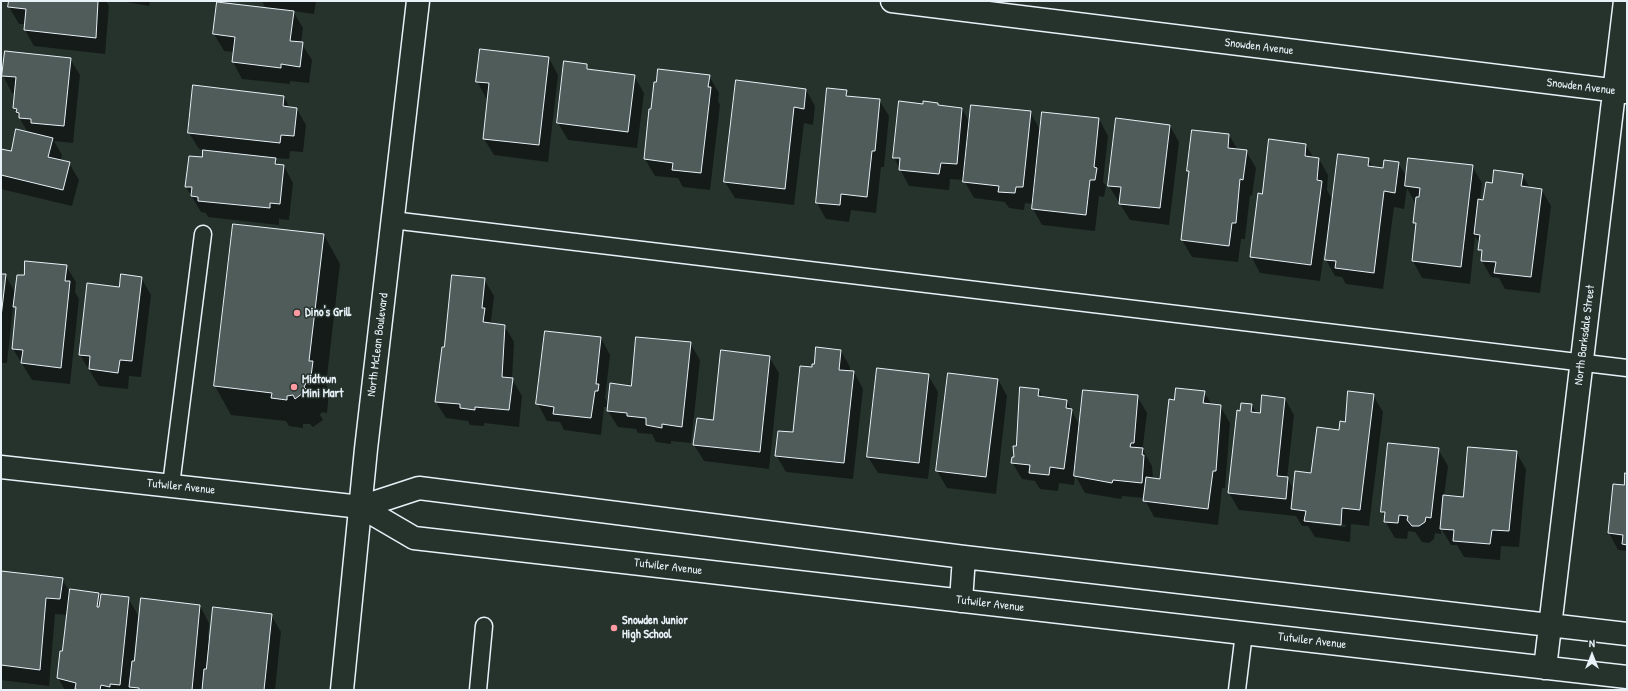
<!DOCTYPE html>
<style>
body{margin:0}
#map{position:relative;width:1628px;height:691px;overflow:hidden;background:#26332d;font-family:"Patrick Hand",sans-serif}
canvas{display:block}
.frame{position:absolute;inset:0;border:2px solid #e8f1f8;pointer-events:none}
.north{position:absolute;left:1572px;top:635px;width:40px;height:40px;-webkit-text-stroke:3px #26332d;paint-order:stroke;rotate:0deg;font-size:11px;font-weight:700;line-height:16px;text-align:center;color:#e8f1f8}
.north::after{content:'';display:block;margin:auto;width:14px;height:18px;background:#e8f1f8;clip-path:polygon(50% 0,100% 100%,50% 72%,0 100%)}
</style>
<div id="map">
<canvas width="1628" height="691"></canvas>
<div class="frame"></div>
<div class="north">N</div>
</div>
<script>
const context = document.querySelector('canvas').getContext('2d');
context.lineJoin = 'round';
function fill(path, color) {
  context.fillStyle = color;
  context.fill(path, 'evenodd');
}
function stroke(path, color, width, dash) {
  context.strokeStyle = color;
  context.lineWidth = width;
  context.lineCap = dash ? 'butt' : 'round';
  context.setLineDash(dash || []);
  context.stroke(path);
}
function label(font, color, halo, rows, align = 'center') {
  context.font = font + ' "Patrick Hand",sans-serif';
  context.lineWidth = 3;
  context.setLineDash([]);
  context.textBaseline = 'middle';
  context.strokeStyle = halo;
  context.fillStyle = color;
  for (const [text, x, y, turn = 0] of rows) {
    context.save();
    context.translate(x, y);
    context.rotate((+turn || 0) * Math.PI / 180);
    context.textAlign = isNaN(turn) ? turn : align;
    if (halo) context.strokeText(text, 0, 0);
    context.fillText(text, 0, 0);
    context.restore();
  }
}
fill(new Path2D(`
 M10,1H106L109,6L105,54L34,46L25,30V24H19L9,7Z
 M121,1H150L149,6Z
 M262,1H316L314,14L293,11L303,28L301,43L312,60L309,83L290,81V84L242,79L233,62L234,52L224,51L214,34L266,9Z
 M549,58L558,75L548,162L494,155L484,139L489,98H486L477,81Z
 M70,59L80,75L73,143L54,141L62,155L61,161L69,163L79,180L72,206L1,189V150L12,152L28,133L14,108L15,93H12L3,76Z
 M587,65L590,71L634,76L644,93L637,148L568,140L558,123Z
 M709,76L719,93L718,101L720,105L710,190L683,187L678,178L655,176L645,159Z
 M806,90L815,106L813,125L804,123L794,205L735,198L725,182Z
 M846,91L849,97L879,100L889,116L884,167H881L876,213L851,210L849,222L826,219L817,203Z
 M284,97L290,108H296L306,125L303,152L290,151L289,159L275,158L279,166H284L293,183L289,220L279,219V225L208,217L206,213L201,212L186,187L203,158L204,150L199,149L189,133Z
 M937,104L939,107L962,109L970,123L1030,112L1041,131L1099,119L1108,136L1103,182L1106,186L1104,197L1099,196L1095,231L1042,225L1033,209V204L1025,203L1024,210L1009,208L1005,202L974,198L964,180L950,179L949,190L909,186L894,158L924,105Z
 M1170,126L1179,142L1169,225L1130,220L1109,186Z
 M1229,135L1238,150L1246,151L1256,168L1252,196L1250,195L1245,239H1241L1238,262L1192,257L1182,240L1190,174L1188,170Z
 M1306,145L1313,157L1319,159L1328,175L1327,190L1333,201L1368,159L1373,168L1384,169L1398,163L1407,177L1472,166L1482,183L1480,200L1484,201L1493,184L1522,175L1530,188L1541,189L1551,206L1540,293L1505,289L1499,278L1491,277L1482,261L1480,244L1475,236L1470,284L1422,278L1413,261L1417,226L1414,222L1415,203L1407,188L1404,209L1394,207L1383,289L1346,284L1342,277L1335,276L1326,260L1333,204L1331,203L1320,281L1260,273L1251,256L1263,195Z
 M324,235L340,264L326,385L329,391L327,413L322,412L320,415L323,420L313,427L310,424H303V428L289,426L286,421L231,415L215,386Z
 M66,266L76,282L75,292L79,299L70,384L32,380L13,349L17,310L13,305L7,363H1V275H5L16,294L25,276Z
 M141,278L151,295L141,377L129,376L128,389L99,386L80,355L120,288Z
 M484,279L494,296L491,321L493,324L504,325L514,342L512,379L522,396L519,427L484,423V426L470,425L468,421L446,418L436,402L445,348Z
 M601,338L610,355L605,398L609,405L690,343L700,360L691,443L671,441V444L656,442L652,434L638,433L636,429L618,427L608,411L609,407H604L601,435L564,430L560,422L547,421L538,404Z
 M841,351L850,367V372H854L863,389L853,479L786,472L776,455L794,434L813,368Z
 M769,357L779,373L769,469L704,461L694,445Z
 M949,374L998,379L1007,396L996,494L947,488L937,471Z
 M928,375L938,392L928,479L878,473L868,457Z
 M1039,390L1043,398L1066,400L1080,426L1137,396L1147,413L1143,445L1144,452L1152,466L1153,479L1161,480L1175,401L1204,392L1212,405L1220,406L1230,423L1225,488H1222L1218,525L1154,517L1144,498L1122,496L1121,499L1085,493L1075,475L1074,485L1059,483L1058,491L1040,489L1035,481L1022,479L1012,462Z
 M1373,395L1383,412L1369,526L1351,524L1350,542L1315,537L1308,526H1302L1296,516L1239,510L1229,493L1238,412H1241L1252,405L1257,414H1261L1285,399L1294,415L1287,478L1294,490L1312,474L1340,431ZM1311,521L1346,525L1345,527L1311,523Z
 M1438,449L1448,466L1444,496L1464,498L1516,452L1526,469L1519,547L1501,546L1500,560L1464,557L1457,545H1451L1441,528V534L1435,533L1434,539L1429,543L1422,542L1415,532L1408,531L1407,539L1395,538L1385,521V517L1382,512Z
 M1627,475V551L1618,550L1609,533L1614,485L1625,486Z
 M1,572L62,579L70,593L98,594L101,599L128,598L138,615L133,664L200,606L209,623L208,638L271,615L281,632L275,690H132L130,688V690H65L58,678L68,615L55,614L49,686L1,680Z`), '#0007');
const building = new Path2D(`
 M9,1H98L96,38L24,30L26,9L8,7Z
 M217,2L294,11L290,41L303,42L300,67L281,64V68L232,62L235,37L213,34Z
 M480,49L549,57L539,145L483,139L489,83L476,82Z
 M5,51L71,58L64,126L31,123V119L19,118V113L16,112L17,109L13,108L16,77L2,76Z
 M564,61L587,64V69L635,75L628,132L557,123Z
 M658,69L710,75L708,87H711L701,173L672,170L673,163L644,159L649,109H651L654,82H656Z
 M736,80L806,89L804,109L794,107L785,189L724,182Z
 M193,85L284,96L283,106L297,108L294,136L281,135L280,143L188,133Z
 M827,88L847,90L846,96L880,99L875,151H872L867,197L841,194L840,205L816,203Z
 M899,101L923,104V101L938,103V105L962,108L957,164L941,163L939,174L899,170L900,158H893Z
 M971,105L1031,111L1023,187H1016L1015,193L998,192L999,186L963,182Z
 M1042,112L1099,118L1094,167L1097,168L1095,180H1090L1086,215L1032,209Z
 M1116,118L1170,125L1160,208L1119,204L1121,187L1108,186Z
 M16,129L53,138L48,157L70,162L63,190L1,175V149L11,151Z
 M1192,130L1229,134L1228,148L1247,150L1243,180L1240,179L1236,223H1232L1229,246L1181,240L1189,171H1187Z
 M1269,139L1306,144L1305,156L1319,158L1317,180L1322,181L1311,265L1250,257L1258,193L1262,194Z
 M203,150L276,158L275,164L284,165L280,204L270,203V208L198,201V197L191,196L192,187H185L189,156L202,157Z
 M1338,154L1369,158L1368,166L1383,168L1384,160L1399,162L1395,193L1384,191L1374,273L1335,268L1336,261L1325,260Z
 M1408,158L1473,165L1461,267L1412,261L1416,223H1413L1416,197H1419L1420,188L1405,186Z
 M1494,170L1523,174L1521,186L1542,189L1531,277L1494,273L1496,262L1481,261L1482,250H1478L1480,235L1474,234L1478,199L1483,200L1486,182L1492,183Z
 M233,224L324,234L309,361H313L310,384L306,383L304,387L307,390L295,399L293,395L287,396V400L271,398L272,393L214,386Z
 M25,261L67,265L65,281H70L61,368L21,363L23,350L12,349L16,307H13L17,275H24Z
 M1,274H6L1,317Z
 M121,274L142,277L132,361L120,360L118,373L89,369L90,356L79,355L87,283L119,287Z
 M452,275L485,278L482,308H485L483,322L505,325L502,377L513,378L509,410L475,407V410L460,408V404L435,402L442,347H444Z
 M545,331L601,337L596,384H599L598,391H595L591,418L553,414L554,407L536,404Z
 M636,337L691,342L682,427L662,424V428L646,425V418L627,416V413L607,411L610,383L631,386Z
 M816,347L841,350L839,370L854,371L844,463L775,456L778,431L793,432L800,366L812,367V364H814Z
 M721,350L770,356L760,452L693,445L697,418L713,420Z
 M877,368L929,374L919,463L867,457Z
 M948,373L998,379L986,477L936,471Z
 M1020,387L1039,389L1038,396L1067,400L1066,408L1072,409L1064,469L1050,467L1049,475L1029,473L1030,465L1011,463L1012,457H1014L1013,446H1016Z
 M1176,388L1205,391L1203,403L1221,405L1216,471H1213L1208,509L1143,501L1146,477L1160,479L1169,399L1174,400Z
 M1083,390L1138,395L1134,443H1131L1130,447L1143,448L1142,455H1144L1142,483L1113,480L1112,483L1074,476Z
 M1348,391L1374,394L1360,510L1342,508L1341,525L1304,521L1306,511L1291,509L1295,471L1311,473L1317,427L1339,430L1340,421L1345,422Z
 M1262,395L1285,398L1277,476L1288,477L1286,499L1228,493L1237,410L1240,411L1241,403L1252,404L1251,412L1260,413Z
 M1388,443L1439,448L1431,518L1426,517L1425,522L1419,526H1412L1407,520L1408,516L1399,515L1398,523L1384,522L1385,512H1381Z
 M1468,447L1517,451L1509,531L1492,530L1490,544L1453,541L1454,530L1440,529L1443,495L1463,497Z
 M1625,473L1627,474V545L1622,544L1623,535L1608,533L1613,484L1624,485Z
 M1,571L63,578L60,599L46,598L40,670L1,665Z
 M70,589L99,593L97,607H99L101,594L129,597L120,685L110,684V687L101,685L100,690H80L75,689L76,683L57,678L60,651H62Z
 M141,598L200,605L192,690H139V688L129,687L132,661H134Z
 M213,607L272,614L264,690H202L204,669H206Z`);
fill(building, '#505c59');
stroke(building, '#e8f1f8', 1);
const lane = new Path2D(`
 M392,220L1627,368
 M171,485L203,234
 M478,690L484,626
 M1237,690L1244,633`);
const street = new Path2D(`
 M892,1L1627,92
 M1,467L361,507L414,538L1627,677
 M361,507L419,488L964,557L1627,634
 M961,601L964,557
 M1545,668L1625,1`);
const secondary = new Path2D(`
 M342,690L366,449L418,1`);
stroke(lane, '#e8f1f8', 19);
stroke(street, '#e8f1f8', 25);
stroke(secondary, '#e8f1f8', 25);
stroke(lane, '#26332d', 16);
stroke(street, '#26332d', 22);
stroke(secondary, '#26332d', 22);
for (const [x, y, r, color] of [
 [297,313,4,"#ff9aa2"],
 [294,387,4,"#ff9aa2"],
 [614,628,4,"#ff9aa2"]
]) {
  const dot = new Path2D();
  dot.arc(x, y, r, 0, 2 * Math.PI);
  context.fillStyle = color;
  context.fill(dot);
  stroke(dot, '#26332d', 1.5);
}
label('12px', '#e8f1f8', '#26332d', [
 ["Snowden Avenue",1259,47,7],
 ["Snowden Avenue",1581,87,7],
 ["North Barksdale Street",1585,335,-83],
 ["North McLean Boulevard",378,345,-83],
 ["Tutwiler Avenue",181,487,6],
 ["Tutwiler Avenue",668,567,7],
 ["Tutwiler Avenue",990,604,7],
 ["Tutwiler Avenue",1312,641,7]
]);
label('bold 12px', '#e8f1f8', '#26332d', [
 ["Dino's Grill",305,313],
 ["Midtown",302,380],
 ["Mini Mart",302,394],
 ["Snowden Junior",622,621],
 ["High School",622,635]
], 'left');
</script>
